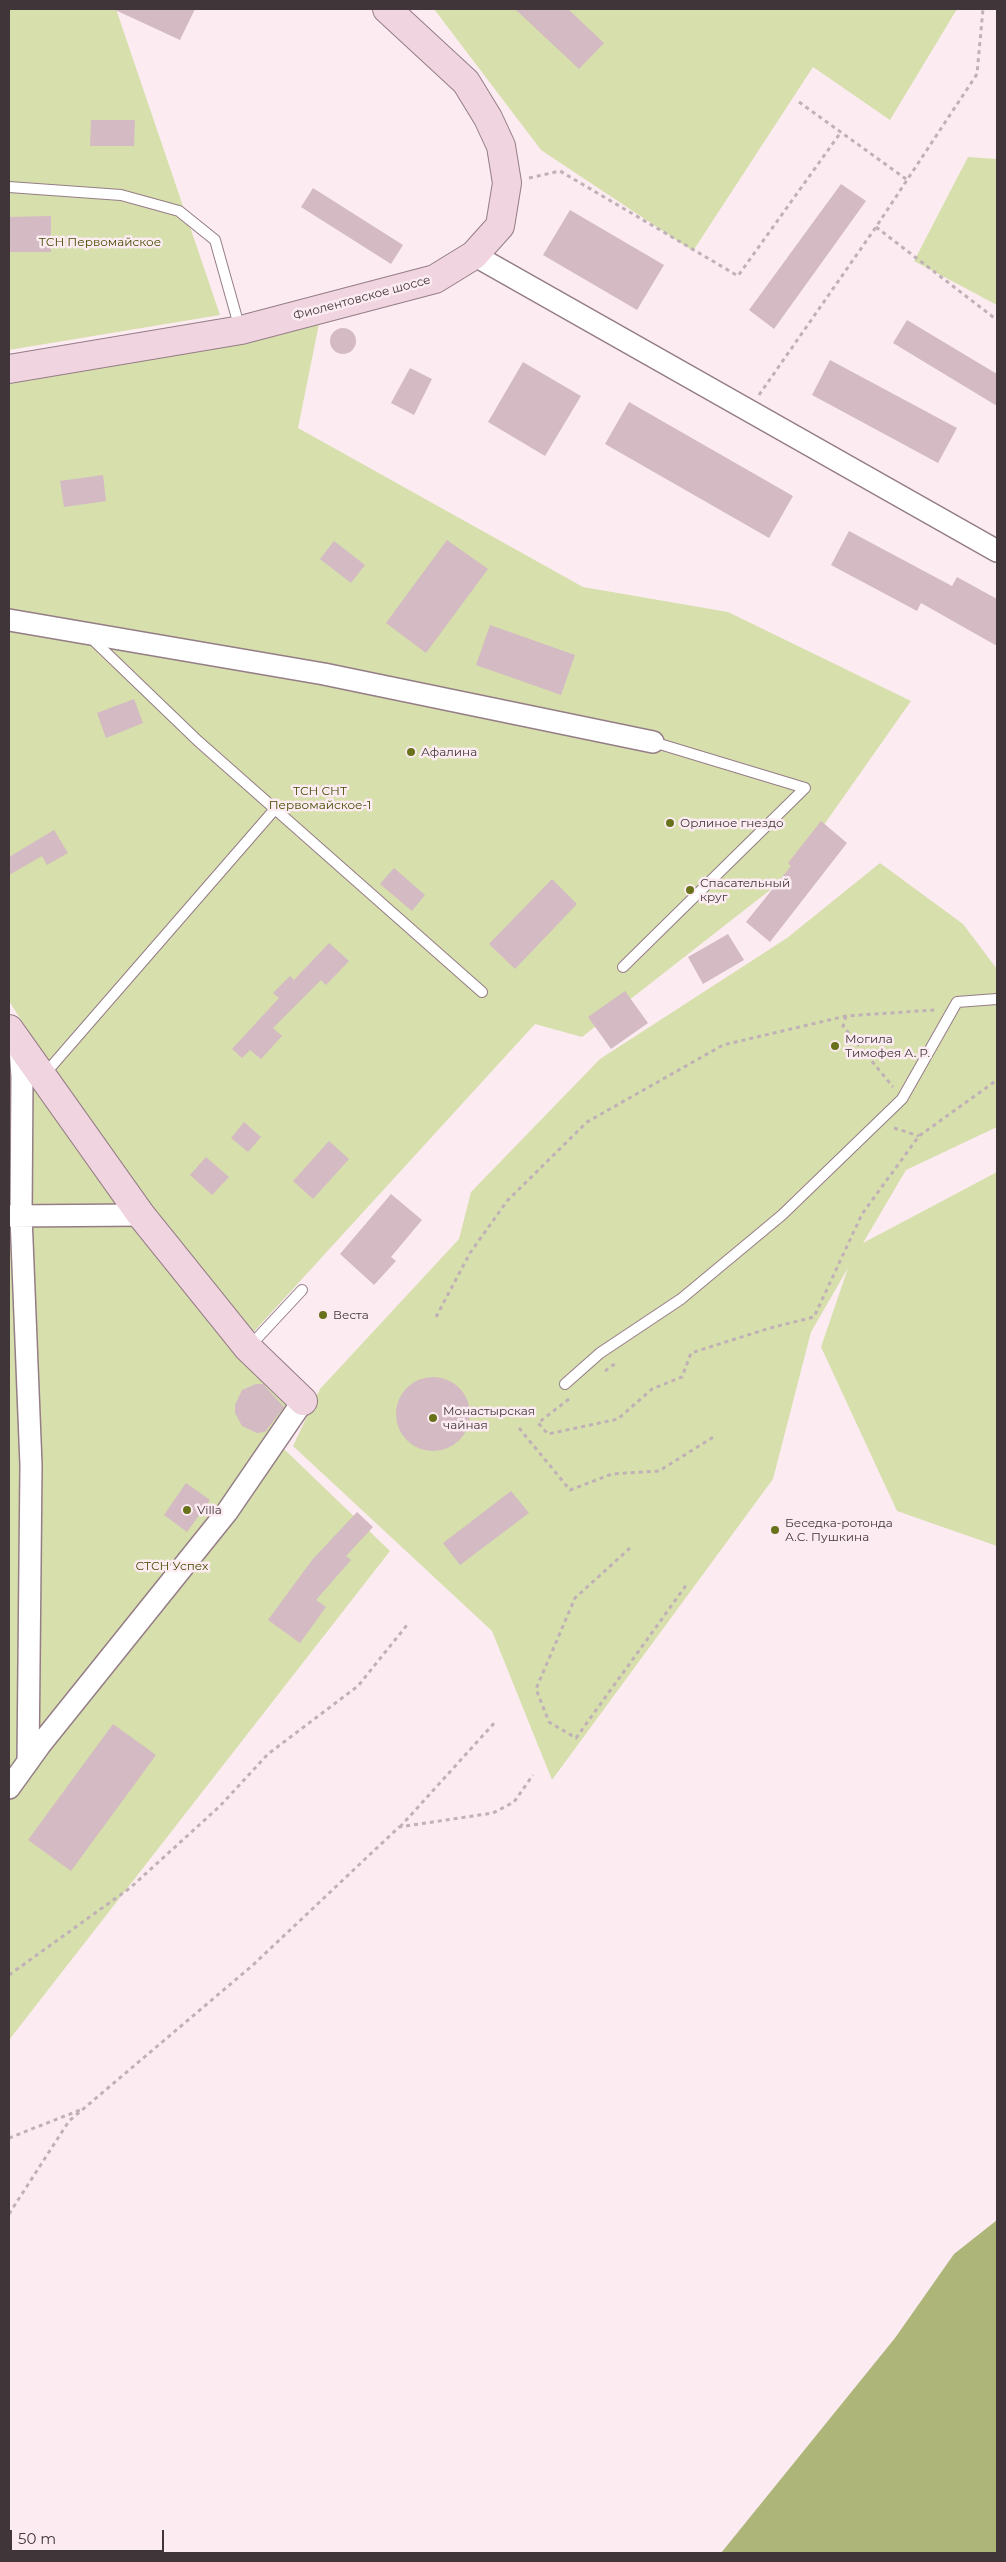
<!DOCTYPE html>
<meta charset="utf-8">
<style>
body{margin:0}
#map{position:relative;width:1006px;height:2562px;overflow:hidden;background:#fcecf2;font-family:Montserrat,sans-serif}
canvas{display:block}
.frame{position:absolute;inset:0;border:10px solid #403539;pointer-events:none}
.scale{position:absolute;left:10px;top:2530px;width:154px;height:22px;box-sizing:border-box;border:2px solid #403539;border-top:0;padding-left:6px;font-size:15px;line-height:18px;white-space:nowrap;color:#403539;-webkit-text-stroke:4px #fcecf2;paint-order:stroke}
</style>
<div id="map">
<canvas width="1006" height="2562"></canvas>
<div class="frame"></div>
<div class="scale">50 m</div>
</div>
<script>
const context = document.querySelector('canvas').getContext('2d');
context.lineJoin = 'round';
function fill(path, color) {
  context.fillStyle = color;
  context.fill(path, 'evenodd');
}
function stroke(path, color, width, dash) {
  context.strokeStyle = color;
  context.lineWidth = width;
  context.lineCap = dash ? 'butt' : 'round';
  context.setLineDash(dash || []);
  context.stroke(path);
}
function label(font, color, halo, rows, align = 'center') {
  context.font = font + ' Montserrat,sans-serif';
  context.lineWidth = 5;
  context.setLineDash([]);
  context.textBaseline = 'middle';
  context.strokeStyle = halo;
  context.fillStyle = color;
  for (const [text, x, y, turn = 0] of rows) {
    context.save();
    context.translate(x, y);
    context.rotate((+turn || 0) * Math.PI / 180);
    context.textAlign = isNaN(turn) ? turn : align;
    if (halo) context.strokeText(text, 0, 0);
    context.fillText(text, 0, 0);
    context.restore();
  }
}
fill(new Path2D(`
 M9,9H116L220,315L9,350Z
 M434,9H957L890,120L813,67L693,251L541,150Z
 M968,157L997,159V305L914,261Z
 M320,319L298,428L583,587L728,612L911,701L788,876L582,1037L535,1024L249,1337L144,1212L9,1001V374Z
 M880,863L963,924L997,969V1127L906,1170L863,1243L997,1172V1546L897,1511L821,1347L848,1268L811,1332L773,1479L552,1780L492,1631L293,1446L320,1389L459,1239L471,1192L600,1059L787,938Z
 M9,1017L295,1401L284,1449L390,1551L9,2040Z`), '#d7dfad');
fill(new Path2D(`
 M997,2220V2553H721L895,2338L954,2254Z`), '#adb678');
fill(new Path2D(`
 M113,9H195L180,40Z
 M515,9H568L604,43L579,69Z
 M91,120H135L134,146H90Z
 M841,184L866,201L774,329L749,310Z
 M313,188L403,245L391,264L301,207Z
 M570,210L664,265L637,310L543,255Z
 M51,216V252H9V217Z
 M907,320L997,374V406L893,343Z
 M330 341a13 13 0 1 1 26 0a13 13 0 1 1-26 0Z
 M830,360L957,428L938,463L812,395Z
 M523,362L581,396L545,456L488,422Z
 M410,368L432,379L414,415L391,403Z
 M629,402L793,496L769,538L605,444Z
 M103,475L106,501L64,507L60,481Z
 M849,531L952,586L957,577L997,599V646L921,603L917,611L831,565Z
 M447,540L488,569L426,653L386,623Z
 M334,541L365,565L351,583L320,559Z
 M490,625L575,655L561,695L476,665Z
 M134,699L143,723L106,738L97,713Z
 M821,821L847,843L770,942L746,922L791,866L788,863Z
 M54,830L68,853L47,865L42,856L9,875V857Z
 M394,868L425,895L412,911L380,884Z
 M552,879L577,904L515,969L489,944Z
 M728,934L744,960L703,984L688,957Z
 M329,943L349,961L326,985L321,980L273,1028L282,1036L261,1059L250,1050L242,1058L232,1049L279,998L273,993L290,976L294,980Z
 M625,991L648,1023L611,1049L588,1017Z
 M244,1122L261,1137L248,1152L231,1138Z
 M329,1141L349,1159L313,1199L293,1181Z
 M206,1157L229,1177L212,1195L190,1175Z
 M391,1194L422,1220L391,1257L396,1261L374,1285L340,1254Z
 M396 1414a37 37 0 1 1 74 0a37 37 0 1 1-74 0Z
 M256,1384H263L284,1407L265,1432L257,1433L242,1426L235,1413V1405L242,1390Z
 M186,1483L210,1500L187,1532L164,1515Z
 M511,1491L529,1513L460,1565L443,1543Z
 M357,1512L373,1527L346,1556L351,1560L316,1600L326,1607L300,1643L268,1620L312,1560Z
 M113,1724L156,1755L71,1871L28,1840Z`), '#d4bac3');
const lane = new Path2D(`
 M9,187L121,195L179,211L215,240L240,329
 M91,638L198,741L482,992
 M623,967L805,788L653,742
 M43,1076L275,809
 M249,1347L302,1290
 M565,1384L600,1353L681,1299L782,1215L902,1099L957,1002L997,999`);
const street = new Path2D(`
 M474,255L997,551
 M9,620L324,674L653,742
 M20,1047L22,1077L21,1216L31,1465L28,1762
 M9,1216L141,1215
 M9,1788L40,1745L227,1512L303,1401`);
const secondary = new Path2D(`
 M9,369L241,330L435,279L474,255L500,226L507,183L501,146L488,118L466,82L387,9
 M9,1029L141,1215L248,1348L303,1401`);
stroke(lane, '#957d86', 12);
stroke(street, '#957d86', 24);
stroke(secondary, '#957d86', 30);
stroke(new Path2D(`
 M799,102L906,179
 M529,178L560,171L738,276L841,132
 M876,227L997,320
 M759,395L876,227L977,74L983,9
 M846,1016L843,1026L893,1087
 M894,1128L919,1136
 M436,1317L470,1253L507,1201L587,1122L723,1045L846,1016L934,1010
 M605,1371L616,1363
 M569,1399L538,1423L548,1434L618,1419L652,1389L682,1377L691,1353L770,1328L814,1317L862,1214L919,1136L997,1080
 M519,1428L570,1490L612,1474L659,1471L715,1436
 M630,1548L575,1598L536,1689L549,1722L576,1738L687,1584
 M400,1827L496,1721
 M9,1975L130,1888L220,1806L268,1754L358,1686L407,1625
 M9,2138L80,2110
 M9,2214L69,2121L253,1965L399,1827L493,1813L514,1802L533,1775`), '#c0b1b7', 3, [4, 4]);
stroke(lane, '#fff', 10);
stroke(street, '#fff', 21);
stroke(secondary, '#f0d4e0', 28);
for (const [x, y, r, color] of [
 [411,752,5,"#68721b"],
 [670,823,5,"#68721b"],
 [690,890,5,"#68721b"],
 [835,1046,5,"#68721b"],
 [323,1315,5,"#68721b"],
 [433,1418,5,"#68721b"],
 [187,1510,5,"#68721b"],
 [775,1530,5,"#68721b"]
]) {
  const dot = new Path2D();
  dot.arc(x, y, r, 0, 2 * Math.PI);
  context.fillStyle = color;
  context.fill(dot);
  stroke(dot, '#fcecf2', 2);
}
label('12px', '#454c00', '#fcecf2', [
 ["ТСН Первомайское",100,242],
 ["ТСН СНТ",320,791],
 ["Первомайское-1",320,805],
 ["СТСН Успех",172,1566]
]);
label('12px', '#403539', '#fcecf2', [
 ["Фиолентовское шоссе",362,298,-15]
]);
label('12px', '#403539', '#fcecf2', [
 ["Афалина",421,752],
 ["Орлиное гнездо",680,823],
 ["Спасательный",700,883],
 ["круг",700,897],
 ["Могила",845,1039],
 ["Тимофея А. Р.",845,1053],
 ["Веста",333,1315],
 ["Монастырская",443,1411],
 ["чайная",443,1425],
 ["Villa",197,1510],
 ["Беседка-ротонда",785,1523],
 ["А.С. Пушкина",785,1537]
], 'left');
</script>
